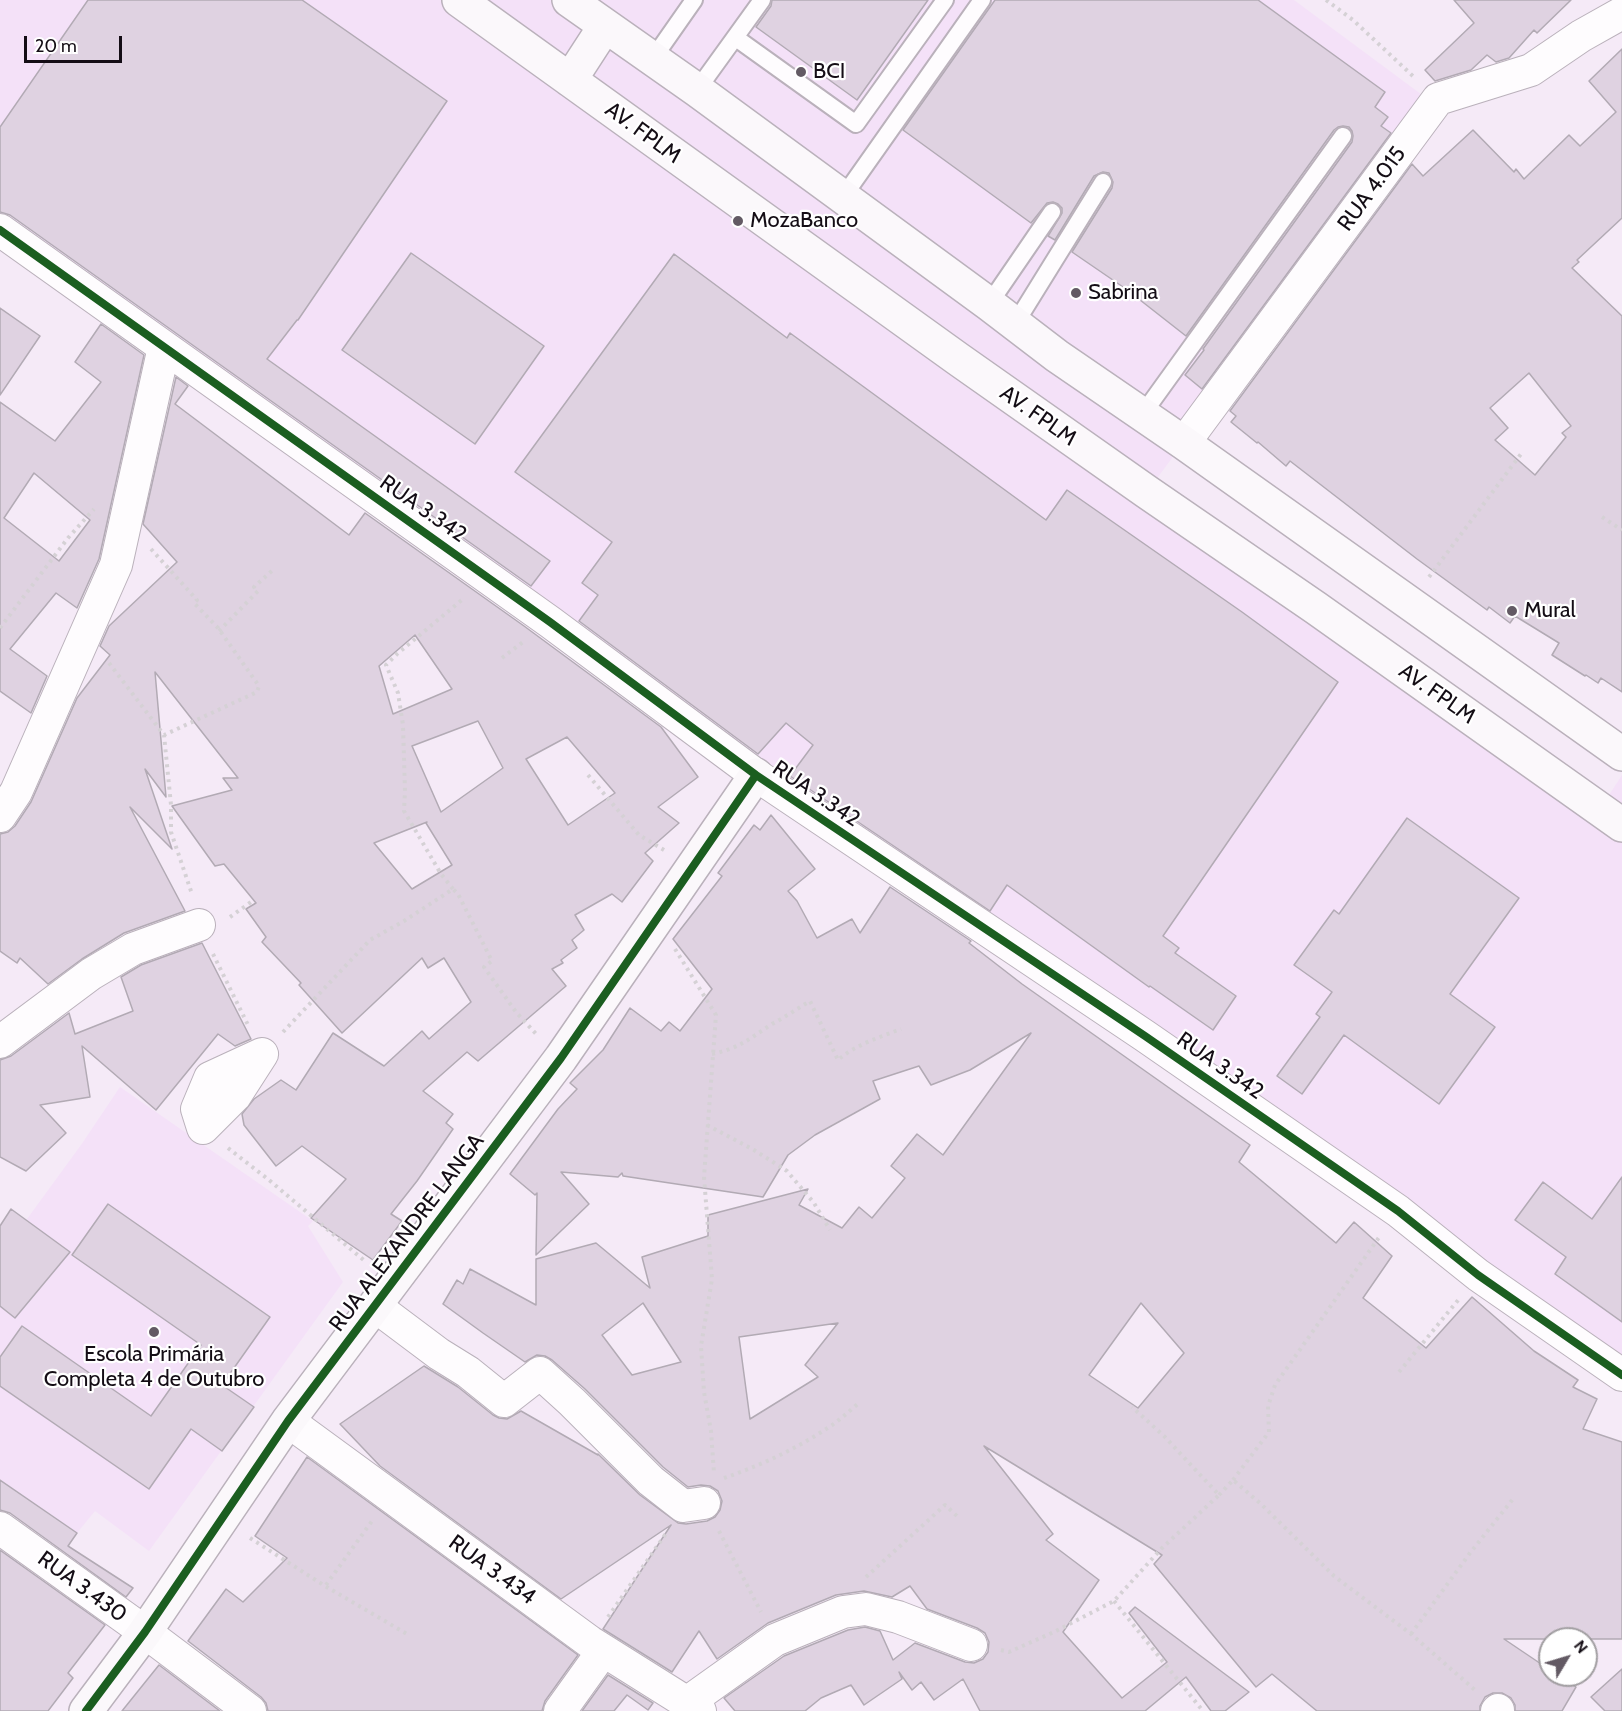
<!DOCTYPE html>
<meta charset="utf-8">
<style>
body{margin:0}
#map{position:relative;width:1622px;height:1711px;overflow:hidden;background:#f5eaf7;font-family:Cabin,sans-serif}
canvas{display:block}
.north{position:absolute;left:1538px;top:1627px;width:60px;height:60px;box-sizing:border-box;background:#fff;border:2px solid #a19ea1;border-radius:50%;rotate:52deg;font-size:16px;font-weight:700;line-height:24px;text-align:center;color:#140d15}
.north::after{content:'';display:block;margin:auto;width:21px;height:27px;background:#635a64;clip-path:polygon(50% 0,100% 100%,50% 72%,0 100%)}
.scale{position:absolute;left:24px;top:36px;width:98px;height:27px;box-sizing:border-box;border:3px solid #140d15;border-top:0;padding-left:8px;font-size:18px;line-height:21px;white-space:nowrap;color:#140d15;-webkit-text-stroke:4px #fff;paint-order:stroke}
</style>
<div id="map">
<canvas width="1622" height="1711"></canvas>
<div class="north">N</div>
<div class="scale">20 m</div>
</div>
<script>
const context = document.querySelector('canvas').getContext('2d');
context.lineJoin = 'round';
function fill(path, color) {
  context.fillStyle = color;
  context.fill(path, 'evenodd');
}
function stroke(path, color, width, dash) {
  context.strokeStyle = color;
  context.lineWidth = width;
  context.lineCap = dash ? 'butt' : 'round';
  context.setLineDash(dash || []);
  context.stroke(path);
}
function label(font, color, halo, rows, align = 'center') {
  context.font = font + ' Cabin,sans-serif';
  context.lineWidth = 4.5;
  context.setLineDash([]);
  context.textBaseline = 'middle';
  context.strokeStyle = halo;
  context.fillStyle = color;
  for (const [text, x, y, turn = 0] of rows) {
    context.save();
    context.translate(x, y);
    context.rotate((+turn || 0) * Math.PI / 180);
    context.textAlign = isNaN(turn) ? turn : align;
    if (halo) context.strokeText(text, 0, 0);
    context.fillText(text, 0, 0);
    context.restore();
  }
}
fill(new Path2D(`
 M0,0H1294L1433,103L1147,492L1600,809L1622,775V1375L0,230Z
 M120,1087L313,1221L308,1226L343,1282L149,1551L95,1511L77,1533L0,1480V1256L81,1145Z`), '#f4e1f8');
const building = new Path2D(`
 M88,0H302L447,101L298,320H297L267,359L550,561L531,586L10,215L0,212V127Z
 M772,0H928L857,100L756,27L771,6Z
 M995,0H1258L1385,92L1375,107L1388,117L1381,126L1391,133L1202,389L1185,375L1204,350L1203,349L1352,142L1353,136L1352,131L1349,127L1343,126L1338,127L1334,130L1186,336L1126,289L1072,252L1112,188L1113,182L1109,173L1103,172L1094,176L1055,240L1048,236L1062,213V208L1058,204L1053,202L1047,203L1031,223L903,130Z
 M1454,0H1571L1537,33L1534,30L1509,58L1496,62L1487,55L1471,70L1435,81L1425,70L1474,23Z
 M1622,49V218L1577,260L1579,262L1572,268L1622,316V692L1601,678L1598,683L1586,675L1585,676L1552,655L1559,643L1515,616L1510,623L1489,607L1487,610L1417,559L1290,461L1286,466L1258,442L1257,443L1231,422L1236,416L1230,411L1412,164L1423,176L1473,130L1514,172L1516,169L1524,179L1569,135L1580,146L1616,112L1589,81ZM1529,373L1571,426L1562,433L1566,437L1535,475L1495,440L1508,428L1490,408Z
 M411,253L544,346L475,444L342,350Z
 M674,254L787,338L790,333L1046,520L1067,490L1242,612L1338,682L1163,936L1179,948L1175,953L1236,996L1213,1030L1150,986L1149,987L1007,885L990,911L790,776L813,745L786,723L758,754L579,621L598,595L582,583L612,542L515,472Z
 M0,308L40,336L0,395Z
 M101,324L144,355L99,559L77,608L56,593L10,649L47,676L31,713L0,691V402L55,441L101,382L75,362ZM34,473L90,520L59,561L4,518Z
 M176,377L188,386L175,404L349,535L365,513L524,626L661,727L698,777L658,807L679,823L645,853L653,861L622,902L612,894L575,915L584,930L572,940L577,948L561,960L563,963L552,969L566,986L478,1061L467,1052L423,1091L453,1114L446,1123L453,1129L417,1181L391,1214L402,1221L373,1260L311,1218L346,1179L302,1146L276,1166L244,1125L242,1114L254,1099L281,1080L296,1090L333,1033L384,1066L422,1031L429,1039L471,1002L444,958L428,968L422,958L342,1033L299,985L301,983L262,942L266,937L246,909L256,903L224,864L215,866L172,806L232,790L223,778H238L155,672L166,797L145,769L172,849L130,807L185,911L124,933L82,959L48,984L20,958L17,963L0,951V834L8,832L15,826L31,802L77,698L110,655L100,646L109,626L177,562L143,524ZM415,635L452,689L393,714L379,666ZM478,721L503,768L441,812L412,746ZM567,737L615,793L568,825L526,759ZM427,822L426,823L452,865L412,889L374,843Z
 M771,815L815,869L788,891L797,901L817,938L852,919L860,933L890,887L971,941L969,943L1022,984L1250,1145L1239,1162L1336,1243L1354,1222L1392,1256L1363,1298L1426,1348L1472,1297L1534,1351L1578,1380L1573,1387L1597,1399L1583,1429L1622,1442V1639H1504L1550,1670V1675H1558L1576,1687L1562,1711H1515V1705L1511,1698L1502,1693H1493L1485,1697L1480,1706V1711H1317L1272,1674L1256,1687L1154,1564L1162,1555L984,1446L1053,1534L1046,1540L1099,1580L1063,1632L1122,1698L1167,1662L1129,1613L1135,1607L1249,1692L1225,1711H1211L1186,1677L1145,1711H980L963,1679L934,1700L921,1682L912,1690L899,1672L902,1679L864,1705L851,1685L821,1698L805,1711H735L724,1698L784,1656L848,1630L865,1627L880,1631L893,1660L915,1643L965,1662L974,1663L983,1659L988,1652L989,1642L985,1633L977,1628L927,1609L910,1586L892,1597L864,1591L836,1595L768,1623L717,1659L699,1631L672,1672L603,1629L671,1525L561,1599L380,1466L340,1424L424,1366L458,1387L493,1415L499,1418L507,1419L521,1411L598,1455V1454L640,1495L678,1523L686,1524L707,1521L715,1517L720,1510L722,1501L718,1491L710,1486L701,1485L688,1487L663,1467L585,1389L552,1360L545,1356L537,1355L525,1362L483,1333L443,1304L457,1280L463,1284L470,1269L536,1305V1259L596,1243L650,1288L642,1257L708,1236V1215L808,1189L799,1205L842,1228L859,1207L872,1218L905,1178L891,1166L917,1134L943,1155L1031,1033L970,1070L931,1085L919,1066L873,1081L880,1099L815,1135L788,1155L763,1197L623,1176L622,1173L618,1177L561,1172L589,1204L536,1255L537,1193L535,1195L510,1174L558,1109L577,1089L570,1083L603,1050L630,1008L661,1031L669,1022L680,1031L712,989L673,939L722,876L718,873L754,825L760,830ZM643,1303L681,1362L632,1375L602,1335ZM1141,1303L1184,1353L1138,1408L1089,1375ZM838,1323L805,1365L818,1377L750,1419L739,1337Z
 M1407,818L1519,898L1450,994L1495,1027L1439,1104L1344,1035L1302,1094L1277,1076L1320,1017L1316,1014L1332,992L1294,965L1334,910L1339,914Z
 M202,943L251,1039L235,1046L218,1034L156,1110L82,1046L90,1097L40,1105L66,1133L26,1171L0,1157V1060L11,1056L69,1013L75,1034L133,1011L121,977L141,965Z
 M1622,1177V1322L1555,1274L1566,1257L1515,1220L1543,1182L1592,1219Z
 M108,1204L270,1317L222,1385L254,1407L222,1451L191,1429L149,1489L0,1386V1357L22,1326L151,1416L201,1345L72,1255Z
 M11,1209L70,1252L15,1318L0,1306V1226Z
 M307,1457L578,1655L545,1701L542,1711H268L266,1703L261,1697L188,1641L226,1589L243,1602L287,1558L255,1536Z
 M0,1480L77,1533L68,1546L133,1588L126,1597L10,1513L0,1510Z
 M0,1550L105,1625L68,1673L73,1678L48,1711H0Z
 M159,1665L220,1711H122Z
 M1622,1669V1711H1605L1591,1697Z
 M608,1675L653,1703L648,1710L627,1695L614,1711H582Z`);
fill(building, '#dfd2e1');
stroke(building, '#b2aab4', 1.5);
const lane = new Path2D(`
 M736,38L856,124L945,0
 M652,60L694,0
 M697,90L762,0
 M843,197L982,0
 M989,304L1052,212
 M1015,324L1103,182
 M1142,415L1343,136`);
const street = new Path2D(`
 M0,230L550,622L756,775L1145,1036L1398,1211L1478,1275L1622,1375
 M1184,443L1438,99L1531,70L1581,36L1622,13
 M0,816L16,792L116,565L164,347
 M0,1042L91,974L133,949L199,925
 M262,1054L235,1096L203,1128L197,1109L210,1078Z
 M375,1306L439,1354L468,1372L504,1401L540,1373L572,1402L651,1481L683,1506L704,1503
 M288,1421L590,1642L700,1711
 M0,1528L145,1632L250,1711
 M688,1702L775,1640L843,1612L866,1609L898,1617L971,1645
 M560,1711L603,1651
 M1497,1711L1498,1710`);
const secondary = new Path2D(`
 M459,0L958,359L1147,492L1316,608L1622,825
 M569,0L697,90L989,304L1057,356L1184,443L1622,754
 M570,80L605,26
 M86,1711L145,1632L288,1421L561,1058L756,775`);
stroke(lane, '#bab1bb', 20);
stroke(street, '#bab1bb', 34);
stroke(secondary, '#bab1bb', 36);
stroke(new Path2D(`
 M1326,0L1353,20L1415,78
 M1602,517L1622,530
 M151,549L197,600L194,603L218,628L259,686L257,692L164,735
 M1429,577L1521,454
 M0,628L68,538L94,509
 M219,631L258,591L254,587L275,568
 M502,658L523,642
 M109,663L164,735L171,805V832L192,894
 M588,775L639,835L664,850
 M453,889L441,874L404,811L405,791L403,725L398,693L386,665L397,654L463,599
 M230,917L251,902
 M675,949L716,1015L704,1177L712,1279L701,1346L704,1392L711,1431L714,1473
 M213,954L248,1025
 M283,1032L370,940L404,921L453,889L458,894L492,961L484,967L516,1012L537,1035
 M712,1054C740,1048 749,1039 772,1024C785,1017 797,1009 810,1001L838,1060C855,1045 880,1037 901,1029
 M707,1125L754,1150L787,1171L814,1203L830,1230
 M228,1148L269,1180L366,1262
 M1399,1372L1459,1299
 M724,1478C759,1466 794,1450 826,1429C838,1422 848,1412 859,1403
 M1233,1480L1269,1432L1268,1406L1275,1385L1380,1236
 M1219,1495L1233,1480L1261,1504L1334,1576L1411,1634L1475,1690
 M719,1531L761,1612
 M250,1538L325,1586L407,1634
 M866,1577L945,1505L957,1516
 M326,1585L372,1521
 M1114,1601L1203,1711
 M608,1617L667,1532
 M1411,1634L1470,1553L1513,1499
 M1001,1650L1009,1652L1054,1632L1114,1601L1161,1549L1219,1495L1164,1436L1132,1407`), '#d5d1d5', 4, [3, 4.5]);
stroke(lane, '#fefcfe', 16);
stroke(street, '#fefcfe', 32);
stroke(secondary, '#fbf8fb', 33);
stroke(new Path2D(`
 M0,230L550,622L756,775L1145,1036L1398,1211L1478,1275L1622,1375
 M86,1711L145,1632L288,1421L561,1058L756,775`), '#1b5e20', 8);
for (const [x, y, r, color] of [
 [801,72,6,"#635a64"],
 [738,221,6,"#635a64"],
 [1076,293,6,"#635a64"],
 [1512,611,6,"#635a64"],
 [154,1332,6,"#635a64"]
]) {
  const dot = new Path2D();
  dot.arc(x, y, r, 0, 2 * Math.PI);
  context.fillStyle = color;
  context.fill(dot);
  stroke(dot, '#fff', 2);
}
label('22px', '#140d15', '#fff', [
 ["BCI",813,72],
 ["MozaBanco",750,221],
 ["Sabrina",1088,293],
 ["Mural",1524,611],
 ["Escola Primária",154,1355,"center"],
 ["Completa 4 de Outubro",154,1380,"center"]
], 'left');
label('22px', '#140d15', '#fff', [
 ["AV. FPLM",643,133,36],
 ["RUA 4.015",1372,189,-54],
 ["AV. FPLM",1038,416,35],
 ["RUA 3.342",423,509,35],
 ["AV. FPLM",1437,694,35],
 ["RUA 3.342",816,794,34],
 ["RUA 3.342",1220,1066,35],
 ["RUA ALEXANDRE LANGA",407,1233,-53],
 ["RUA 3.434",492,1570,36],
 ["RUA 3.430",82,1587,36]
]);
</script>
